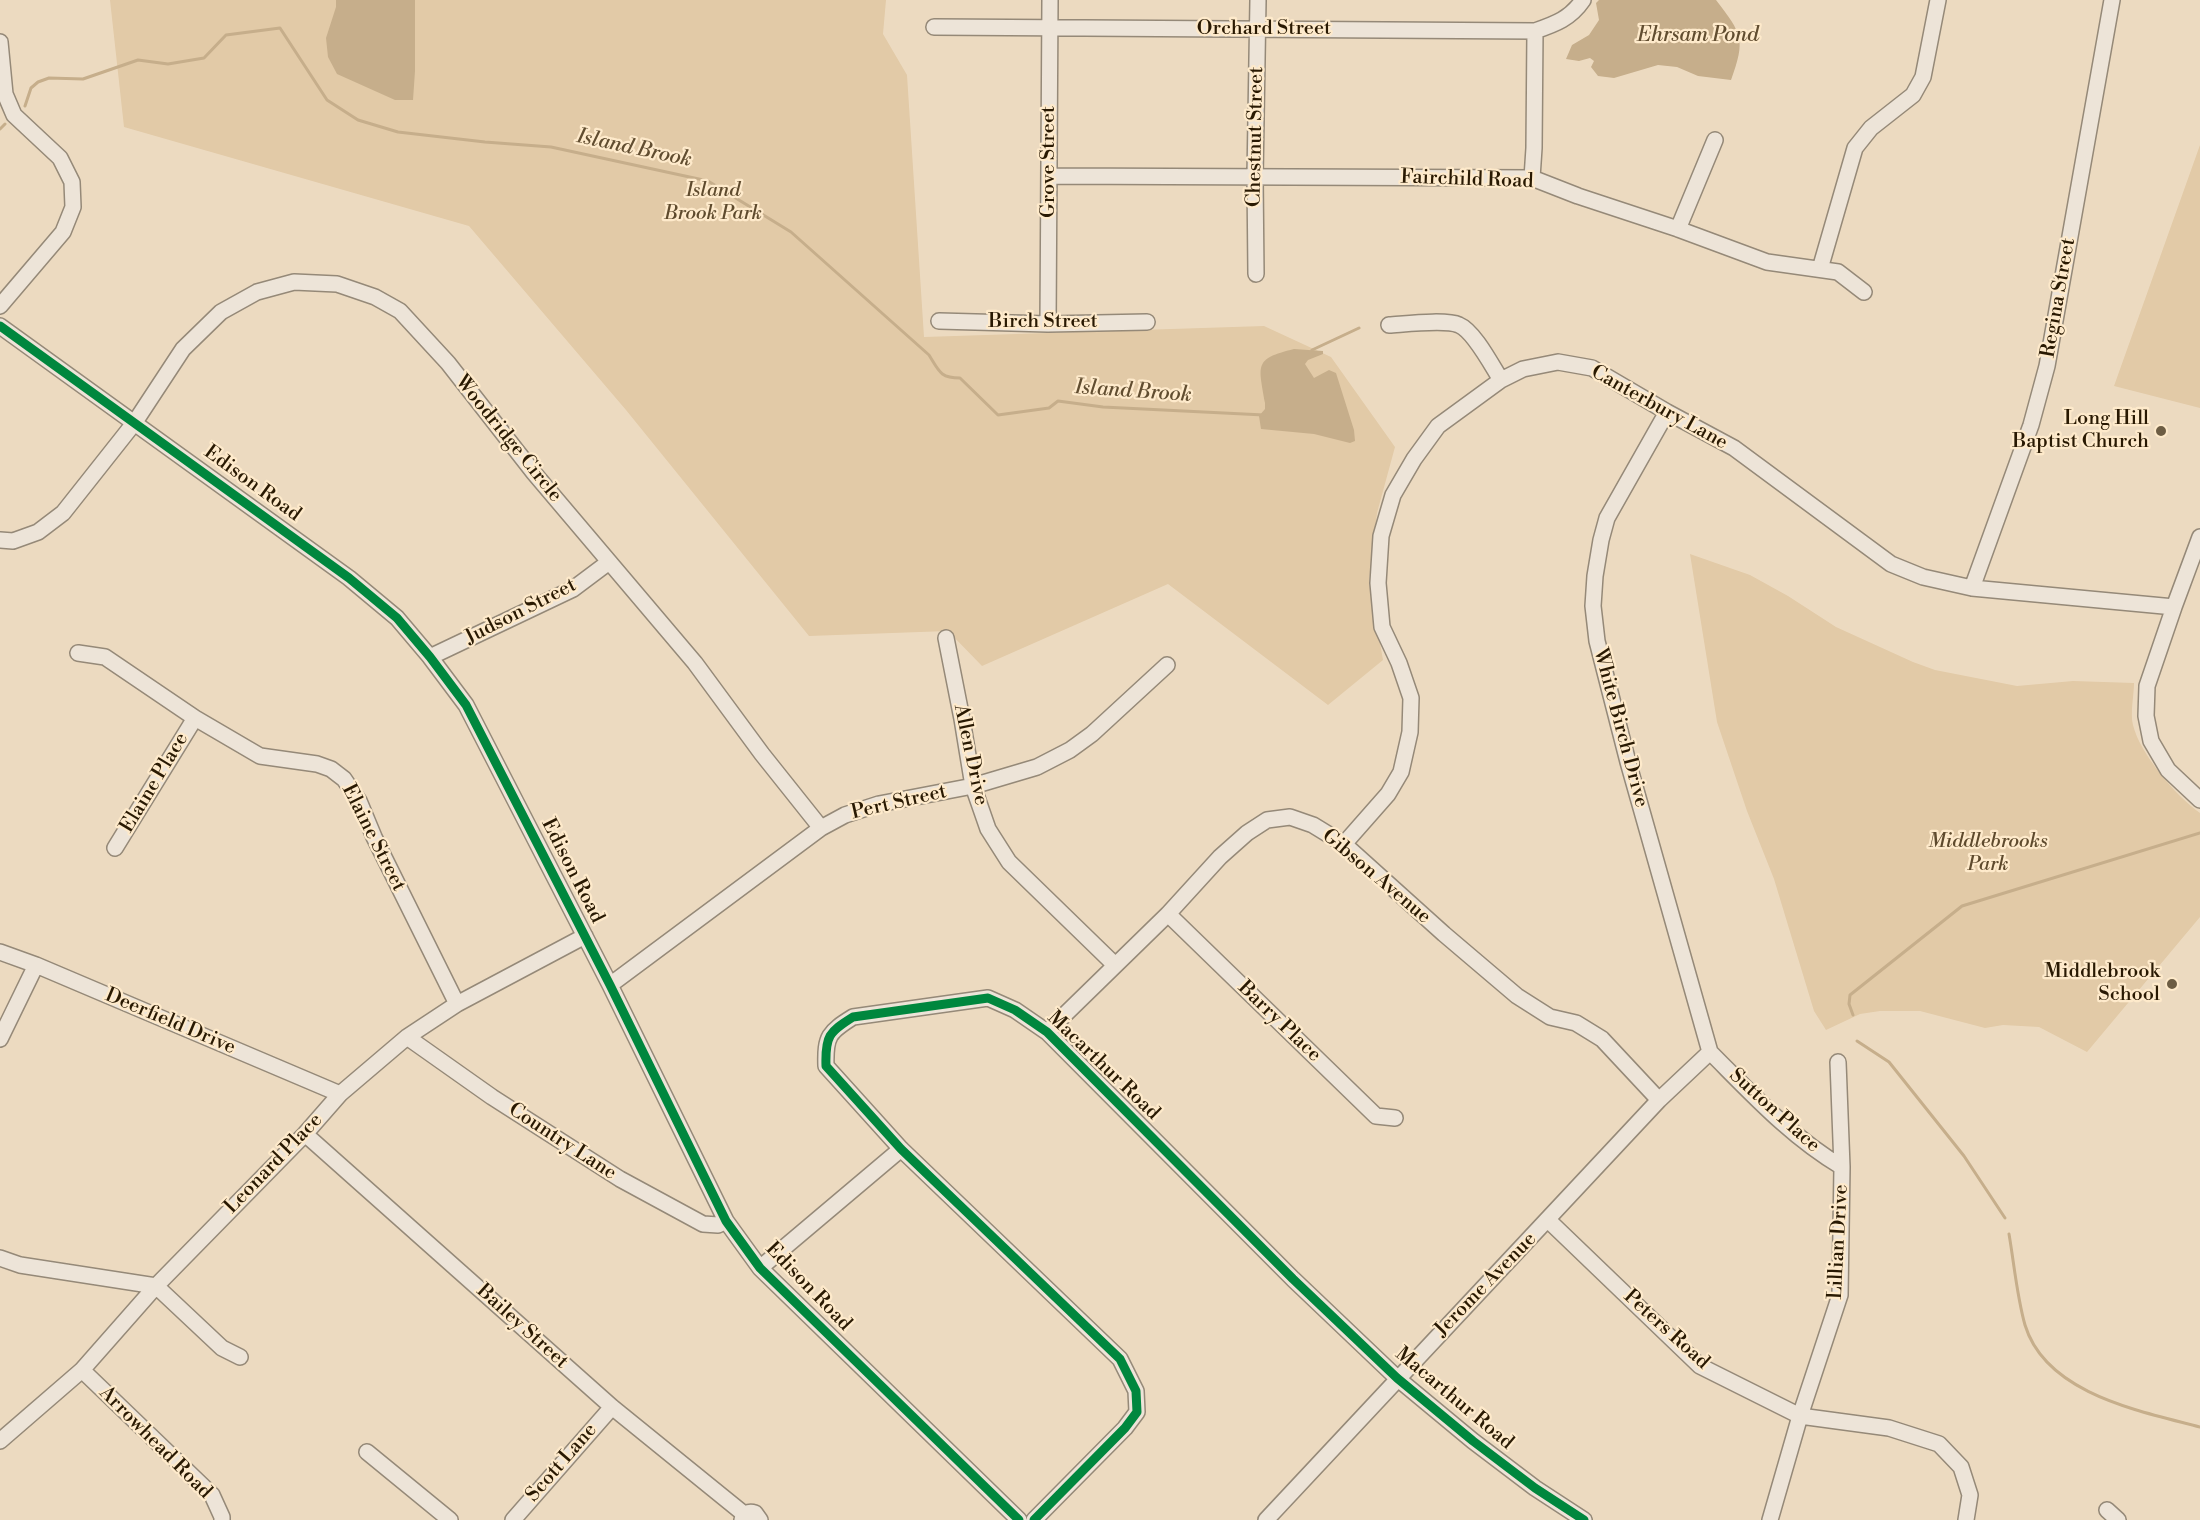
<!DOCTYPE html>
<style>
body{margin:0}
canvas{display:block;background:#ecdac0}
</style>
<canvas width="2200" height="1520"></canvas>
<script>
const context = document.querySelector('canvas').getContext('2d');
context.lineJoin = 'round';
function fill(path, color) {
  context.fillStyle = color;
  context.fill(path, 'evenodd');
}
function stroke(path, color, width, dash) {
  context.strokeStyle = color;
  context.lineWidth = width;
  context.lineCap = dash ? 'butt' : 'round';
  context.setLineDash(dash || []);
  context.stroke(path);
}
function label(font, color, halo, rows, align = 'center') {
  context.font = font + ' "Libre Bodoni",serif';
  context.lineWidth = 4.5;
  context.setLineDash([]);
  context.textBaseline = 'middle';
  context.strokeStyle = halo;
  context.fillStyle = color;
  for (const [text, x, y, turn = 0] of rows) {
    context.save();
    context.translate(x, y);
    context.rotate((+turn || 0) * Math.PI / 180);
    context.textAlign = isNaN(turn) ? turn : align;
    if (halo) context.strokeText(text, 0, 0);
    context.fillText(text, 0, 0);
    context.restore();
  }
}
fill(new Path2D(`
 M110,0H886L883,34L907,75L924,337L1264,326L1331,357L1395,447L1377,513L1369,581L1383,660L1328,705L1168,584L982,666L948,631L809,636L626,410L469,226L124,127Z
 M2200,145V408L2114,386Z
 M1690,554L1750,575L1788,596L1836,627L1913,662L1935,670L2017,686L2073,681L2134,683C2134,695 2130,713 2133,725C2140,754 2176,796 2200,813V917L2087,1052L2039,1027L2003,1025L1985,1028L1920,1011H1880L1860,1014L1826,1030L1814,1011L1774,879L1747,811L1717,722Z`), '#e2caa7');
fill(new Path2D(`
 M336,0H415V71L413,100H395L337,74L328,57L326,38L336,7Z
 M1599,0H1716C1742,34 1746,39 1731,80L1698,76L1677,67L1658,65L1614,78L1598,76L1591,67L1594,61L1590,58L1579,61L1566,59L1572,45L1589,35L1599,20L1596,3Z
 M1294,349L1323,351V354L1308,360L1305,364L1314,378L1329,370L1336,373L1354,430L1355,441L1350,443L1314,434L1261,429L1259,416L1265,409V403C1259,365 1253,359 1294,349Z`), '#c6ae8b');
stroke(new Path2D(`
 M25,106L31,88L38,82L49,78L83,79L138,60L168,64L204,58L226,35L280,28L327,100L358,120L398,132L485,142L551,147L708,181L791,232L929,355C939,371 940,378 960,378L998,415L1049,408L1058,401L1103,407L1264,415
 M0,129L5,124
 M1312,350L1359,328
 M1853,1015L1849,1004L1850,995L1962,906L2200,833
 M1857,1041L1889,1062L1964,1156L2005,1218
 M2009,1234C2014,1263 2017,1297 2025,1325C2046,1394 2140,1411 2200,1427`), '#c6ae8b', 3);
const minor = new Path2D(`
 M934,27L1535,31C1555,24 1570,19 1583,0
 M0,42L5,94L14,115L60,158L72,182L73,207L63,232L0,306
 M1049,176L1532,178L1578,196L1678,229L1767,262L1838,272L1864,292
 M1532,178L1534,148L1535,31
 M1678,229L1715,140
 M1820,269L1855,148L1871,128L1913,95L1923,77L1938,0
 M1256,274L1255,177L1258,0
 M939,321L1048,324L1147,322
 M1048,324L1050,0
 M1389,325C1405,324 1446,319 1459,325C1474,331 1492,366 1501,380
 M0,326L349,578L397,618L430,657L466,705L610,985L726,1221L760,1268L1019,1520
 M1667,412L1607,518L1601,540L1595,576L1593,606L1597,641L1628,762L1710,1052
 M2200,537L2174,607L2147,686L2146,716L2151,741L2168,770L2200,800
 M0,540L13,541L38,532L63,513L135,422L183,349L221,312L257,292L294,282L337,284L375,297L400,311L448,363L534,473L695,663L762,754L821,828
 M1972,588L2031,425L2047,366L2112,0
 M946,638L962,719L973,786L988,829L1009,862L1115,965
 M78,653L105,657L195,718L260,756L317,764L331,769L344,779L359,801L374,837L457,1004
 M430,657L573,589L609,562
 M1344,844L1388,794L1401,772L1410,732L1411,698L1399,663L1382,627L1378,583L1381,536L1393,495L1414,459L1438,426L1501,380L1523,369L1558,362L1592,368L1667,412L1734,448L1891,564L1923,577L1972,588L2174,607
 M115,848L195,718
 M1168,914L1376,1116L1395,1118
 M0,952L36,965L340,1094
 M610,985L821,828L845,815L879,804L973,786L1037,767L1070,750L1092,734L1167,665
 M1047,1032L1168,914L1220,857L1247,833L1267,820L1290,817L1313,825L1344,844L1444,934L1517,996L1550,1017L1576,1023L1602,1039L1659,1100
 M407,1037L492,1097L620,1179L703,1224L718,1225L726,1221
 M0,1039L36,965
 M1710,1052C1751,1093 1791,1137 1842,1167
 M305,1134L612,1407L744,1514
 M1548,1220L1700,1366L1800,1416L1889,1428L1939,1444L1961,1467L1970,1495L1966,1520
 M0,1258L20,1265L156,1286L222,1348L240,1357
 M760,1268L901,1149
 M82,1370L212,1495L222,1517V1520
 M0,1441L82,1370L156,1286L305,1134L340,1094L407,1037L457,1004L585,936
 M367,1452L450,1520
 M2107,1510L2118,1520
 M513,1520L612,1407
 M742,1520C743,1513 749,1511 755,1513L760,1520
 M1034,1520L1125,1428L1137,1412L1136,1391L1120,1359L901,1149L826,1066C825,1036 829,1032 853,1017L988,998L1015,1010L1047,1032L1293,1279L1397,1378L1473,1441L1535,1488L1584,1520
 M1266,1520L1659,1100L1710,1052
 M1770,1520L1800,1416L1840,1295L1842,1167L1838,1062`);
stroke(minor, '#958978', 18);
stroke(minor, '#ede4d8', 15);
stroke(new Path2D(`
 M0,326L349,578L397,618L430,657L466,705L610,985L726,1221L760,1268L1019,1520
 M1034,1520L1125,1428L1137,1412L1136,1391L1120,1359L901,1149L826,1066C825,1036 829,1032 853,1017L988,998L1015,1010L1047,1032L1293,1279L1397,1378L1473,1441L1535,1488L1584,1520`), '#00873e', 9);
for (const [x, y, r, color] of [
 [2161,431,6,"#6d5d44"],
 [2172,984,6,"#6d5d44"]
]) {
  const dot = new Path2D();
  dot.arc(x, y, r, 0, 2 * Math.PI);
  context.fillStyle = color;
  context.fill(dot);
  stroke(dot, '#feeacb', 2);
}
label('20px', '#291902', '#feeacb', [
 ["Orchard Street",1264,29],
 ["Chestnut Street",1256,137,-89],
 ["Grove Street",1049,162,-90],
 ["Fairchild Road",1467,180,2],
 ["Regina Street",2059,298,-80],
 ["Birch Street",1043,322],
 ["Canterbury Lane",1659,408,29],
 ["Woodridge Circle",508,439,51],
 ["Edison Road",252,484,36],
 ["Judson Street",521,612,-27],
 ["White Birch Drive",1620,728,75],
 ["Allen Drive",970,755,78],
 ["Elaine Place",155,783,-59],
 ["Pert Street",899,803,-13],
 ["Elaine Street",373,838,63],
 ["Edison Road",572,871,63],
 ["Gibson Avenue",1376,877,40],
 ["Deerfield Drive",170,1022,23],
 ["Barry Place",1279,1022,44],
 ["Macarthur Road",1103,1066,44],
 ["Sutton Place",1774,1111,42],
 ["Country Lane",562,1142,33],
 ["Leonard Place",274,1164,-46],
 ["Lillian Drive",1839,1242,-87],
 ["Jerome Avenue",1486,1285,-46],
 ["Edison Road",808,1287,46],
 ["Bailey Street",522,1327,42],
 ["Peters Road",1666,1330,42],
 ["Macarthur Road",1454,1399,40],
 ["Arrowhead Road",155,1443,45],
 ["Scott Lane",562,1463,-49]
]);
label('italic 20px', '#5e4a2d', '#feeacb', [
 ["Island",713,191],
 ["Brook Park",713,214],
 ["Middlebrooks",1988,842],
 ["Park",1988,865]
]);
label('20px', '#291902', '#feeacb', [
 ["Long Hill",2149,419],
 ["Baptist Church",2149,442],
 ["Middlebrook",2160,972],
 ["School",2160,995]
], 'right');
label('italic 21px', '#614d30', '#feeacb', [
 ["Ehrsam Pond",1698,36],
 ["Island Brook",634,149,12],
 ["Island Brook",1133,392,4]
]);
</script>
